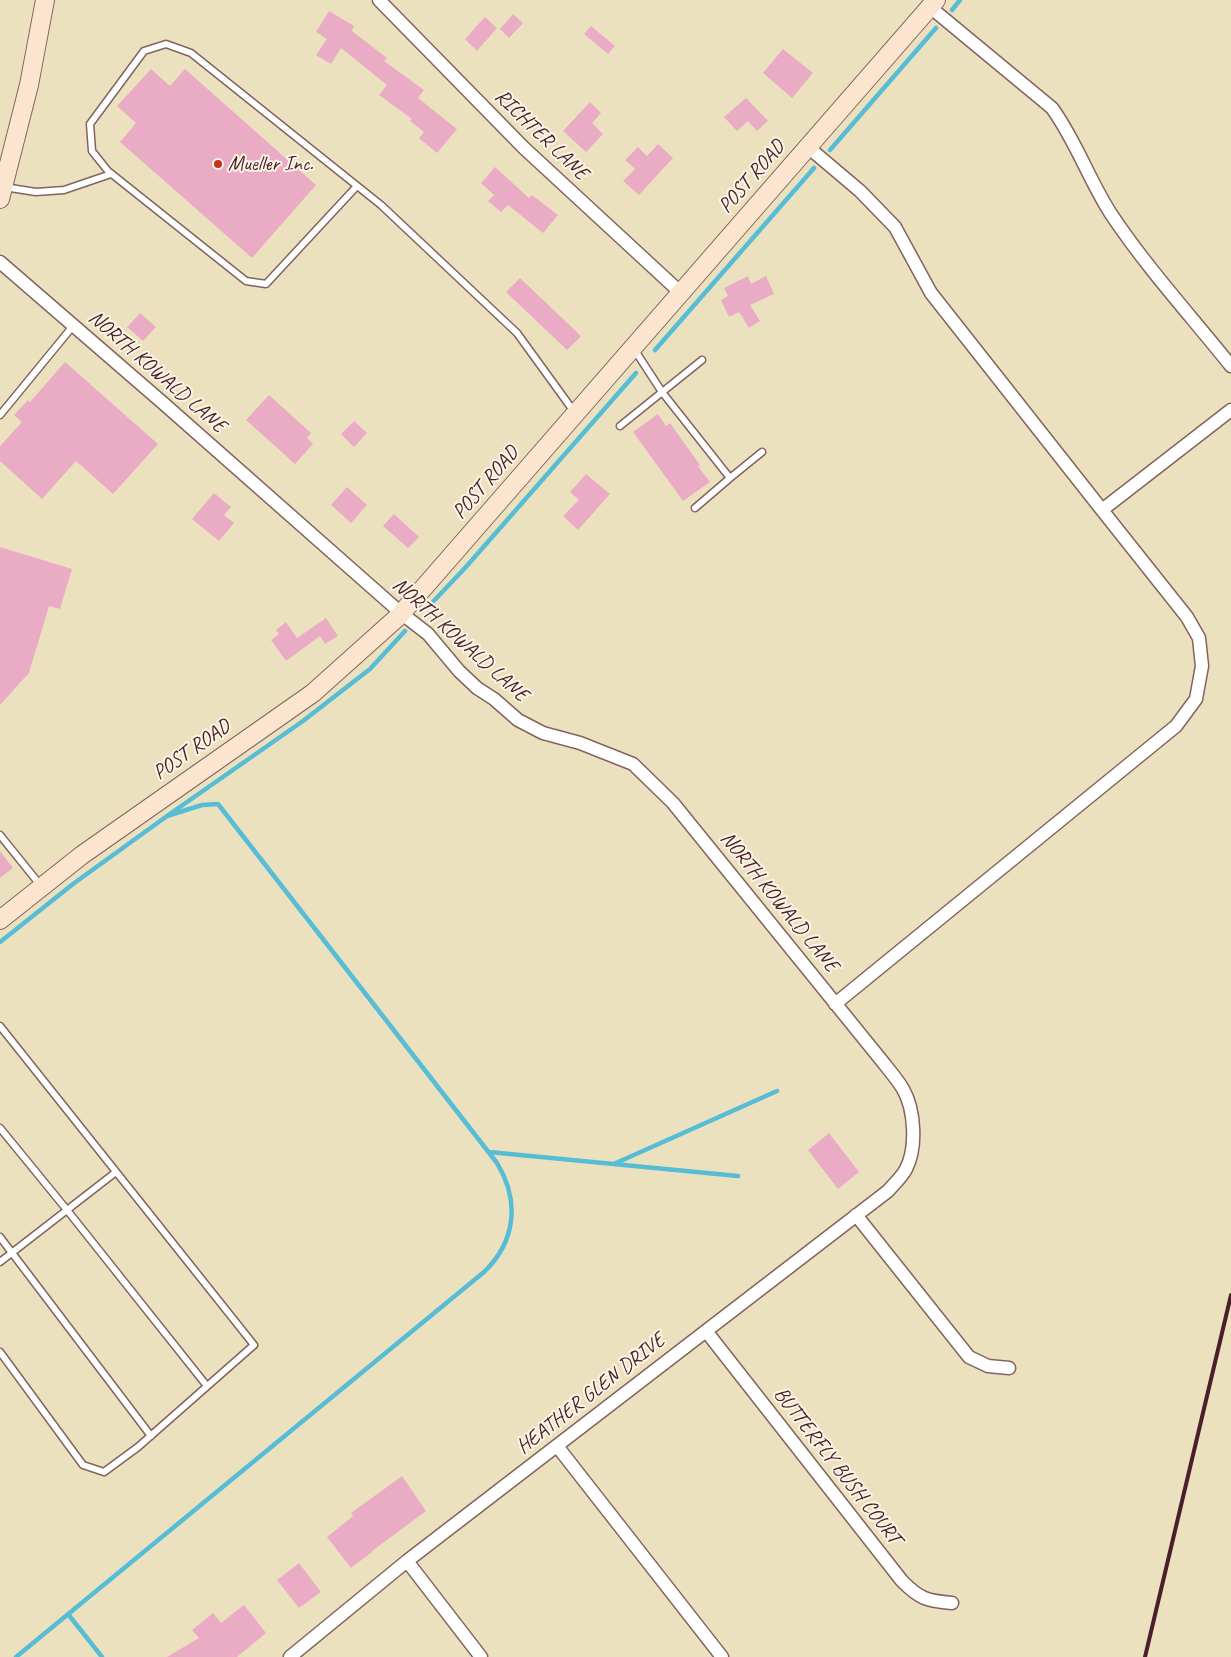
<!DOCTYPE html>
<style>
body{margin:0}
canvas{display:block;background:#ece1bf}
</style>
<canvas width="1231" height="1657"></canvas>
<script>
const context = document.querySelector('canvas').getContext('2d');
context.lineJoin = 'round';
function stroke(path, color, width, dash) {
  context.strokeStyle = color;
  context.lineWidth = width;
  context.lineCap = dash ? 'butt' : 'round';
  context.setLineDash(dash || []);
  context.stroke(path);
}
function fill(path, color) {
  context.fillStyle = color;
  context.fill(path, 'evenodd');
}
function label(font, color, halo, rows, align = 'center') {
  context.font = font + ' Caveat,sans-serif';
  context.lineWidth = 4;
  context.setLineDash([]);
  context.textBaseline = 'middle';
  context.strokeStyle = halo;
  context.fillStyle = color;
  for (const [text, x, y, turn = 0] of rows) {
    context.save();
    context.translate(x, y);
    context.rotate((+turn || 0) * Math.PI / 180);
    context.textAlign = isNaN(turn) ? turn : align;
    if (halo) context.strokeText(text, 0, 0);
    context.fillText(text, 0, 0);
    context.restore();
  }
}
stroke(new Path2D(`
 M952,10L960,0
 M830,150L936,28
 M655,350L814,168
 M428,607L465,568L636,373
 M0,942L73,884L167,816L303,721L370,669L405,631
 M489,1152L738,1176
 M616,1163L777,1091
 M68,1614L102,1657
 M16,1657L484,1272C516,1241 520,1201 497,1163L218,804L202,805L167,816`), '#57bcd5', 4.5);
fill(new Path2D(`
 M329,11L354,26L352,31L387,58L384,61L424,90L418,98L457,129L437,153L419,138L424,132L410,121L412,119L379,95L387,85L341,48L331,64L316,55L327,39L316,32Z
 M513,14L523,23L509,38L500,29Z
 M485,17L497,28L477,51L465,39Z
 M591,26L615,46L608,54L584,34Z
 M783,49L813,73L792,98L763,73Z
 M151,69L170,86L185,69L316,185L252,258L120,142L136,123L117,106Z
 M746,98L768,121L757,131L748,121L737,131L724,117Z
 M590,102L601,113L592,123L603,134L586,152L563,131Z
 M658,144L673,158L639,195L623,181L635,169L625,160L638,147L647,156Z
 M495,167L529,198L532,195L558,215L543,233L508,205L501,212L488,201L494,195L481,183Z
 M748,276L751,284L766,276L774,294L750,305L760,321L749,328L739,312L729,317L721,300L728,296L724,288Z
 M520,278L581,336L567,350L506,292Z
 M140,313L156,327L143,341L127,327Z
 M65,362L158,444L113,494L76,461L42,499L0,461V446L22,422L14,415L28,400L30,402Z
 M269,395L311,433L307,438L313,444L295,464L246,420Z
 M658,414L666,426L670,423L700,465L698,466L710,482L683,501L633,432Z
 M354,421L367,433L354,447L341,434Z
 M586,474L610,494L578,530L563,516L579,500L570,492Z
 M347,487L367,505L351,523L331,505Z
 M214,493L231,507L224,515L234,523L219,541L192,519Z
 M394,514L419,537L408,548L383,526Z
 M0,547L72,569L60,609L49,606L29,673L0,705Z
 M326,618L338,636L325,644L320,636L286,661L271,640L279,634L276,630L286,622L297,638Z
 M0,851L13,868L0,878Z
 M829,1133L859,1172L838,1189L808,1150Z
 M402,1476L426,1511L372,1551V1552L351,1568L327,1537L353,1516L351,1513Z
 M299,1563L321,1592L299,1608L277,1580Z
 M244,1605L266,1633L237,1657H167L199,1638L192,1630L213,1613L221,1623Z`), '#eaacc5');
const lane = new Path2D(`
 M357,186L266,284L246,281L108,171L92,151L90,124L144,51L166,44L191,53L381,205L517,333L575,413
 M4,187L36,192L64,190L111,174
 M634,349L662,392L730,478L695,508
 M0,415L73,326
 M620,426L702,360
 M730,478L762,452
 M0,835L41,886
 M0,1026L254,1345L138,1447L104,1472L83,1465L0,1352
 M0,1128L67,1210L207,1386
 M0,1237L151,1436
 M0,1262L116,1172`);
const street = new Path2D(`
 M379,0L524,148L681,293
 M930,7L1052,108C1076,141 1089,180 1111,214C1147,268 1191,316 1231,366
 M808,147L860,191L895,227L931,293L1102,510L1231,410
 M0,262L163,403L401,613L428,634L459,671L477,688L494,699L518,720L543,733L580,743L633,764L673,803L882,1061C889,1070 897,1079 903,1089C915,1110 917,1148 906,1169C902,1177 894,1184 888,1191L407,1561L290,1657
 M835,1004L1176,726L1196,699L1202,666L1199,638L1187,617L1102,510
 M856,1215L969,1357L988,1366L1009,1368
 M706,1331L902,1581C920,1599 927,1601 952,1603
 M557,1446L722,1657
 M407,1561L481,1657`);
const secondary = new Path2D(`
 M0,199L29,85L45,0
 M0,920L82,855L313,693L399,616L936,0`);
stroke(lane, '#83635f', 9);
stroke(street, '#83635f', 15);
stroke(secondary, '#83635f', 20);
stroke(lane, '#fff', 6);
stroke(street, '#fff', 12);
stroke(secondary, '#fce5cf', 18);
stroke(new Path2D(`
 M1145,1657L1231,1295`), '#4a1f2b', 4);
for (const [x, y, r, color] of [
 [218,164,5,"#c8321e"]
]) {
  const dot = new Path2D();
  dot.arc(x, y, r, 0, 2 * Math.PI);
  context.fillStyle = color;
  context.fill(dot);
  stroke(dot, '#fcf5e5', 2);
}
label('21px', '#4a1f2b', '#fcf5e5', [
 ["RICHTER LANE",541,135,44],
 ["POST ROAD",752,177,-49],
 ["NORTH KOWALD LANE",157,372,41],
 ["POST ROAD",486,483,-49],
 ["NORTH KOWALD LANE",460,640,42],
 ["POST ROAD",192,750,-35],
 ["NORTH KOWALD LANE",779,902,51],
 ["HEATHER GLEN DRIVE",591,1394,-38],
 ["BUTTERFLY BUSH COURT",837,1466,52]
]);
label('21px', '#4a1f2b', '#fcf5e5', [
 ["Mueller Inc.",228,164]
], 'left');
</script>
